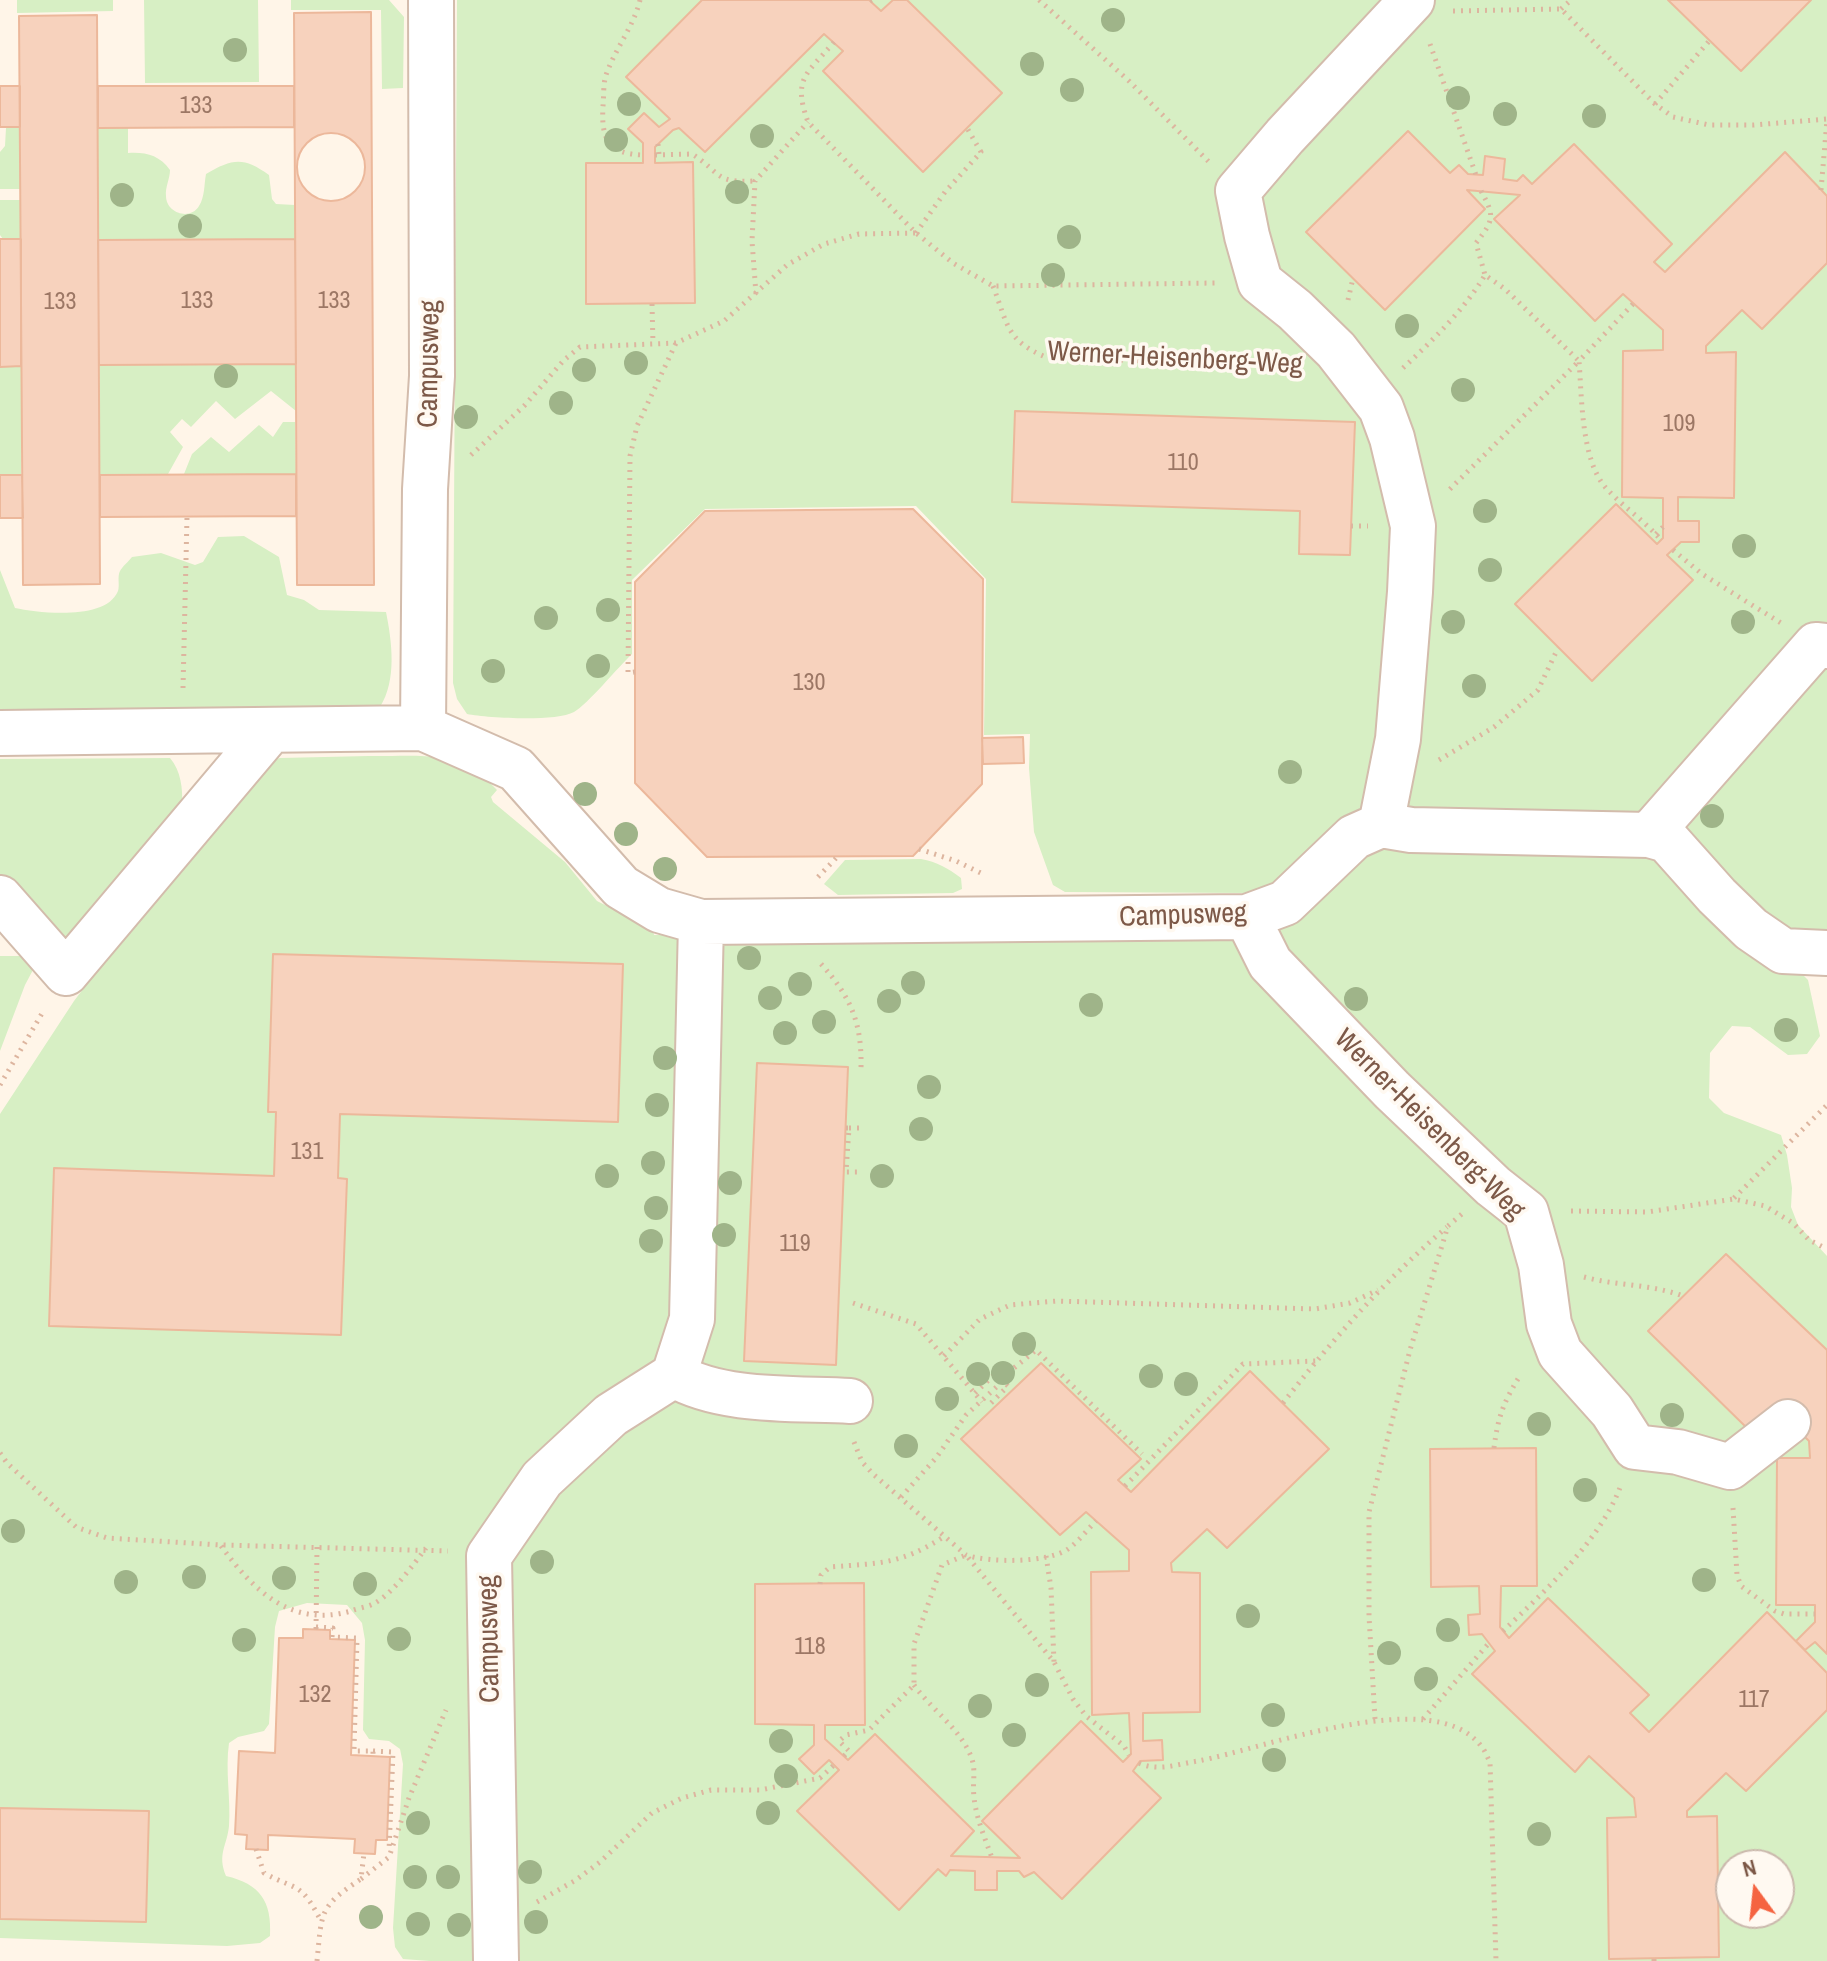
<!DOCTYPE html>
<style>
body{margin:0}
#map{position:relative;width:1827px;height:1961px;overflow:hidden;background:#fff5e8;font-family:"Archivo Narrow",sans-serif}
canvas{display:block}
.north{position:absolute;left:1715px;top:1849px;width:80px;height:80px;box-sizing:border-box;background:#fff9f1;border:2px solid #cbb9ad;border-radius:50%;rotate:345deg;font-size:22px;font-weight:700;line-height:32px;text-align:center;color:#7d5948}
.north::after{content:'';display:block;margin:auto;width:28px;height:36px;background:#f56441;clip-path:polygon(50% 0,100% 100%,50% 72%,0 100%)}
</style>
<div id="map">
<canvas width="1827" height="1961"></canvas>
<div class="north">N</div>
</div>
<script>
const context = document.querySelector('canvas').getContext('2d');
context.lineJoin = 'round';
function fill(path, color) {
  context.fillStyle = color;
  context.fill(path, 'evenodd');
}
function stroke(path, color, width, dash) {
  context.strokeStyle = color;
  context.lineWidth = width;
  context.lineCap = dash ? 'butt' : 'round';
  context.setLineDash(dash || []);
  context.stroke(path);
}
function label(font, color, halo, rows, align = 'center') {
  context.font = font + ' "Archivo Narrow",sans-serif';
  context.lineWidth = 7;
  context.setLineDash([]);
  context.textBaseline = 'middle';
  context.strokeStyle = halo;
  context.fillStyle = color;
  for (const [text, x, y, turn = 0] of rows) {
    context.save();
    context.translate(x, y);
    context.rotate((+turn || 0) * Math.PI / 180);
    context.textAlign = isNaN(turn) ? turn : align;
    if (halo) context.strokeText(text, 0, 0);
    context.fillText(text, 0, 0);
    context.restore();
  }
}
fill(new Path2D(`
 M17,0H113V11L17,13Z
 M144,0H258L259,82L145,83Z
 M291,0H389L404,17L403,88L382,89L381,10H291Z
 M457,0H1827V937H1804L1760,913L1700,850L1442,817L1252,893L1065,892L1053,885L1034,832L1029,768L1030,734L984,735L986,579L916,506L705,509L632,580V654C619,666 587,705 574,712C556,722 488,718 467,714L457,699L453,683Z
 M6,128H20V189H0V152L5,146Z
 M98,128H128V153C146,152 159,155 170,170C170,179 165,187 166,196C166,213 190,221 199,206C205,197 204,184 206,174C233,158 244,157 269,175L272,199L276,204L295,205V239L98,240Z
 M0,200H21V238L3,239L0,235Z
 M295,364L296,411L271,391L235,419L216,401L191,427L182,419L170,432L183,447L168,474H100L99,365Z
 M0,367H22L21,475H0Z
 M283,422H295L296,474H184L192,454L211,437L229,452L259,425L273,437Z
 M244,536L279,557L287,595L304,600L319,610L386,612C392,642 397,680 380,707L0,717V570L15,608C39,613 106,621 118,591C120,585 117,577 120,571C122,567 129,561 132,557L161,553L195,565L203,562L218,537Z
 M369,756C401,757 445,751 474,769C482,774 490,783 497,790L491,797L493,802L565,862L597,901L609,907L629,908L653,930L654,935L1216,933L1374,847H1650L1791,963L1808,980L1820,1036L1807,1054L1788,1055L1750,1027L1732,1026L1710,1053L1709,1098L1724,1113L1781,1135L1787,1155L1792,1188L1791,1207L1798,1225L1827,1256V1961H430L403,1959L395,1947L393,1928L403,1764L400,1749L389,1741L369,1739L363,1730L365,1640L362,1623L347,1605L307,1603L279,1611L275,1627L269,1724L264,1731L238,1737L229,1743C225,1771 231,1799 229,1826C227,1846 217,1854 226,1876C260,1884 272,1901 270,1936L260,1943L227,1946L0,1938V1114L74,1001L154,895L264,762L280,758ZM1731,1865H1779V1913H1731Z
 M170,758C181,771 183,789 182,805L74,949L0,883V759Z
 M921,859C937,862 948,868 961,878L962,889L953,893L838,895L824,884L845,860Z
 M0,956H25L34,968L25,985L0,1051Z`), '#d7efc4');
const building = new Path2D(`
 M702,0H869L881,11L893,0H907L1002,93L923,172L823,71L843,51L824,34L705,152L679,128L673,130L655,147V163L693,162L695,303L586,304V163H643V143L628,129L644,113L659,127L670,119L626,77Z
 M1668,0H1811L1741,71Z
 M371,12L374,585H297L294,13Z
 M97,15L100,584L23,585L19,16Z
 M0,86H20V127H0Z
 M98,86H294V127L98,128Z
 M1408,131L1450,173L1459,165L1468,174L1483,175L1485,156L1505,159L1503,179L1517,181L1523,175L1532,184L1574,144L1672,244L1654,262L1665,272L1785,152L1827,196V263L1762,329L1742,310L1706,346V353L1736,352L1734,498L1678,497V521H1699V542H1681L1667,555L1693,580L1592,681L1515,604L1616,504L1657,544L1663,538V498L1622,497L1623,351L1663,350V330L1623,294L1595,321L1494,219L1520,195L1467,190L1485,209L1385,310L1306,232Z
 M297 167a34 34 0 1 1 68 0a34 34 0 1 1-68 0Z
 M0,239H21V366L0,367Z
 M295,239L296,364L99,365L98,240Z
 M1015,411L1355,422L1350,555L1299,554L1300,511L1012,502Z
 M296,474V516L100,517V475Z
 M0,475H22L23,518H0Z
 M913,509L983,579L982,784L913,856L707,857L635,783V582L705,511Z
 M1023,737L1024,763L983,764L982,738Z
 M273,954L623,964L618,1122L340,1114L338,1178L347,1179L341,1335L49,1326L54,1168L274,1176L276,1112H268Z
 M757,1063L848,1067L836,1365L744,1361Z
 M1726,1254L1827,1350V1654L1815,1642L1805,1650L1796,1641L1815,1622V1605H1776L1777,1458H1810L1809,1441L1772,1406L1749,1430L1648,1331Z
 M1041,1363L1141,1459L1118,1480L1131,1492L1250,1371L1329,1449L1227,1548L1207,1529L1171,1563L1172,1572L1200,1573V1712L1143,1713V1741L1162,1740L1163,1760L1140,1761L1133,1771L1161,1798L1062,1899L1034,1872L1024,1877L1019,1871H997V1890H975V1871L950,1870L946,1876L938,1869L899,1910L797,1811L839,1770L829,1760L814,1774L799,1759L814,1745V1725L755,1724V1584L864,1583L865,1725H825V1739L848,1760L875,1734L974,1831L951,1856L1020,1858L982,1821L1081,1721L1123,1762L1131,1754L1129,1713L1092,1715L1091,1572L1129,1571V1550L1086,1512L1060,1535L961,1439Z
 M1536,1448L1537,1586H1501L1500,1627L1509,1638L1548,1598L1649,1695L1630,1713L1649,1732L1767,1612L1827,1673V1710L1746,1791L1726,1773L1687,1811V1817L1717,1816L1719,1957L1609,1959L1607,1818L1636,1817L1634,1798L1589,1756L1575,1772L1472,1674L1495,1651L1482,1634L1469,1635L1468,1615L1480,1614L1479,1586L1431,1587L1430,1449Z
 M303,1629L330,1630V1639L355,1640L351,1755L390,1757L387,1840H376L375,1854L354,1853L355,1839L268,1835V1850L246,1849L247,1835L235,1834L239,1751L275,1753L279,1638H303Z
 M0,1808L149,1811L146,1922L0,1919Z`);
fill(building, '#f7d2bd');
stroke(building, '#ecb89b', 2);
const minor = new Path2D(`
 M423,728L425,489L432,376L431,0
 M0,733L423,728L516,769L621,887L659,910L701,922L1247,917L1285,903L1354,837L1381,825L1411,830L1649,835L1667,840L1717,896L1751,929L1783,951L1827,953
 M1381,825L1398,739L1410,592L1413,526L1392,438L1381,408L1336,350L1295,310L1260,282L1247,236L1238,191L1285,136L1412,0
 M1649,835L1816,645L1827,646
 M0,898L66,973L270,731
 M1247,917L1270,963L1392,1090L1493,1186L1526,1212L1541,1265L1549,1324L1560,1353L1612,1411L1635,1447L1678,1452L1730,1467L1788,1422
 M674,1375C722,1403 795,1398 850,1401
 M496,1961L489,1556L542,1479L611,1415L674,1375L692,1319L701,922`);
stroke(minor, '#d3bcac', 48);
stroke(new Path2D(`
 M640,0C634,26 615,49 606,75C603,84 604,96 603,106C601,139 608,154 643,155
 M1039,0L1129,81L1209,162
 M870,1L872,0
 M1561,9L1571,0
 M1453,11L1561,9L1655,104L1673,117L1709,125H1754L1827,119
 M834,42C807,74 792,78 808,122L916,233L953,263L993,286L1215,283
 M1430,44L1476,175
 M1655,104L1710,40
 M658,144L659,154
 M655,155L692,154C722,173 713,183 755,181
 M1821,190L1827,120
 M1481,191C1495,216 1494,220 1476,243L1485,275
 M916,233L945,192L981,152L967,128
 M993,286C1008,325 1006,341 1048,358L1287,365
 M756,294L752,241L755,181L808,122
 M1348,300L1353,278
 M652,304L653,344
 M1633,304L1579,361C1582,398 1581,460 1606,488C1623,507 1645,521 1661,540
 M1403,368C1433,340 1464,310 1485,275L1505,289L1579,361L1448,491
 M471,455L524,406L564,360L580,347L676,343L724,321L787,265L824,244L859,234L915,233
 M1351,526H1368
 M1656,534L1663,527
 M1673,550L1702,574L1781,623
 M635,672L628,673L630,456L637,426L676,343
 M183,688L187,517
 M1439,760L1494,727L1538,690L1558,648
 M919,849L956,861L985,875
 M818,877L838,856
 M821,964C851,997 862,1023 861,1068
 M0,1085L44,1010
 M846,1128H849L846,1172H857
 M849,1128H859
 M1734,1198L1827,1105
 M1571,1211L1647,1212L1734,1199L1765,1206L1793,1223L1809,1240L1827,1249
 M1584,1277C1617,1286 1651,1284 1683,1296
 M853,1303L916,1324L982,1402
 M944,1356L980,1319L1010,1305L1057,1301L1315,1309L1350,1303L1378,1290
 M975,1393L996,1373L1014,1368L1036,1350L1142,1454
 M1283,1403C1333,1339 1385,1280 1447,1227
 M854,1442L862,1462L873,1474L966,1555C989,1563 1048,1563 1068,1549C1079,1541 1087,1530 1096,1521
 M1494,1448C1498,1416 1504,1401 1521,1374
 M0,1453L7,1463L76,1527L107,1538L221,1545L448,1551
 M1125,1486L1243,1364L1316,1361
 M901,1497L936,1458L966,1415L1003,1381L1008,1386L990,1404L993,1407
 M1733,1508L1737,1575L1741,1586L1775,1611L1784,1614H1815
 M221,1546C254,1591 291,1628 351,1611C358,1608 368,1607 375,1603C393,1593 413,1565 426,1548
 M1046,1556L1051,1588L1054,1662
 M820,1584L821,1575L830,1567C880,1563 900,1565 945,1536
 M316,1627L333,1628L332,1637L357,1638L354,1751H373V1757
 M316,1629L317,1547
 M1503,1631C1545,1591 1601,1540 1621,1485
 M914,1685C931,1709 958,1727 970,1754C977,1769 972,1781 974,1797C976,1818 985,1838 992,1858
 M1375,1719L1369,1616V1512L1410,1350L1448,1226L1463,1213
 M1423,1719L1489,1643
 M373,1751L393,1752L389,1851
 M844,1756L849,1751L839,1741L846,1735L869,1730L914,1685V1644L942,1565L966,1555L1054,1662L1073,1699L1086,1716L1124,1746L1129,1755
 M1139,1763C1158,1772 1178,1764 1198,1761C1263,1749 1433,1683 1481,1746C1485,1750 1487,1757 1490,1762L1496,1961
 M256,1849L264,1873C297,1891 300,1881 320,1919
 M361,1879L389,1857L409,1798L446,1710
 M537,1902L576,1880L600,1862L652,1813L682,1798L711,1790H760L820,1778L834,1765
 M317,1961C322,1913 318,1907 361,1879L364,1853
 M1654,1961V1958`), '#ddb59f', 5, [2, 6]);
stroke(minor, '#fff', 44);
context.fillStyle = '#9fb489';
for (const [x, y] of [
 [1113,20],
 [235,50],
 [1032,64],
 [1072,90],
 [1458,98],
 [629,104],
 [1505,114],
 [1594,116],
 [762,136],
 [616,140],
 [737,192],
 [122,195],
 [190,226],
 [1069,237],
 [1053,275],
 [1407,326],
 [636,363],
 [584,370],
 [226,376],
 [1463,390],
 [561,403],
 [466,417],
 [1485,511],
 [1744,546],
 [1490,570],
 [608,610],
 [546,618],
 [1453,622],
 [1743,622],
 [598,666],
 [493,671],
 [1474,686],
 [1290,772],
 [585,794],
 [1712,816],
 [626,834],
 [665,869],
 [749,958],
 [913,983],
 [800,984],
 [770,998],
 [1356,999],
 [889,1001],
 [1091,1005],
 [824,1022],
 [1786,1030],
 [785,1033],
 [665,1058],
 [929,1087],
 [657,1105],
 [921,1129],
 [653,1163],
 [607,1176],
 [882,1176],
 [730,1183],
 [656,1208],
 [724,1235],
 [651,1241],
 [1024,1344],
 [1003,1373],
 [978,1374],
 [1151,1376],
 [1186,1384],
 [947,1399],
 [1672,1415],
 [1539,1424],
 [906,1446],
 [1585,1490],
 [13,1531],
 [542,1562],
 [194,1577],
 [284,1578],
 [1704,1580],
 [126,1582],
 [365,1584],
 [1248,1616],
 [1448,1630],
 [399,1639],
 [244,1640],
 [1389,1653],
 [1426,1679],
 [1037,1685],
 [980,1706],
 [1273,1715],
 [1014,1735],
 [781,1741],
 [1274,1760],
 [786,1776],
 [768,1813],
 [418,1823],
 [1539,1834],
 [530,1872],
 [415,1877],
 [448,1877],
 [371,1917],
 [536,1922],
 [418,1924],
 [459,1925]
]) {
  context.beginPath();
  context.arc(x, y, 12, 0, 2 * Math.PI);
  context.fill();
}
label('24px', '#9c7765', null, [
 ["133",196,107],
 ["133",197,302],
 ["133",334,302],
 ["133",60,303],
 ["109",1679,425],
 ["110",1183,464],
 ["130",809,684],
 ["131",307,1153],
 ["119",795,1245],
 ["118",810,1648],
 ["132",315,1696],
 ["117",1754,1701]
]);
label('28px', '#7d5948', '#fff9f1', [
 ["Werner-Heisenberg-Weg",1175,359,3],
 ["Campusweg",430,364,-89],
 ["Campusweg",1183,916,-2],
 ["Werner-Heisenberg-Weg",1429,1125,45],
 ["Campusweg",490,1639,-91]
]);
</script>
